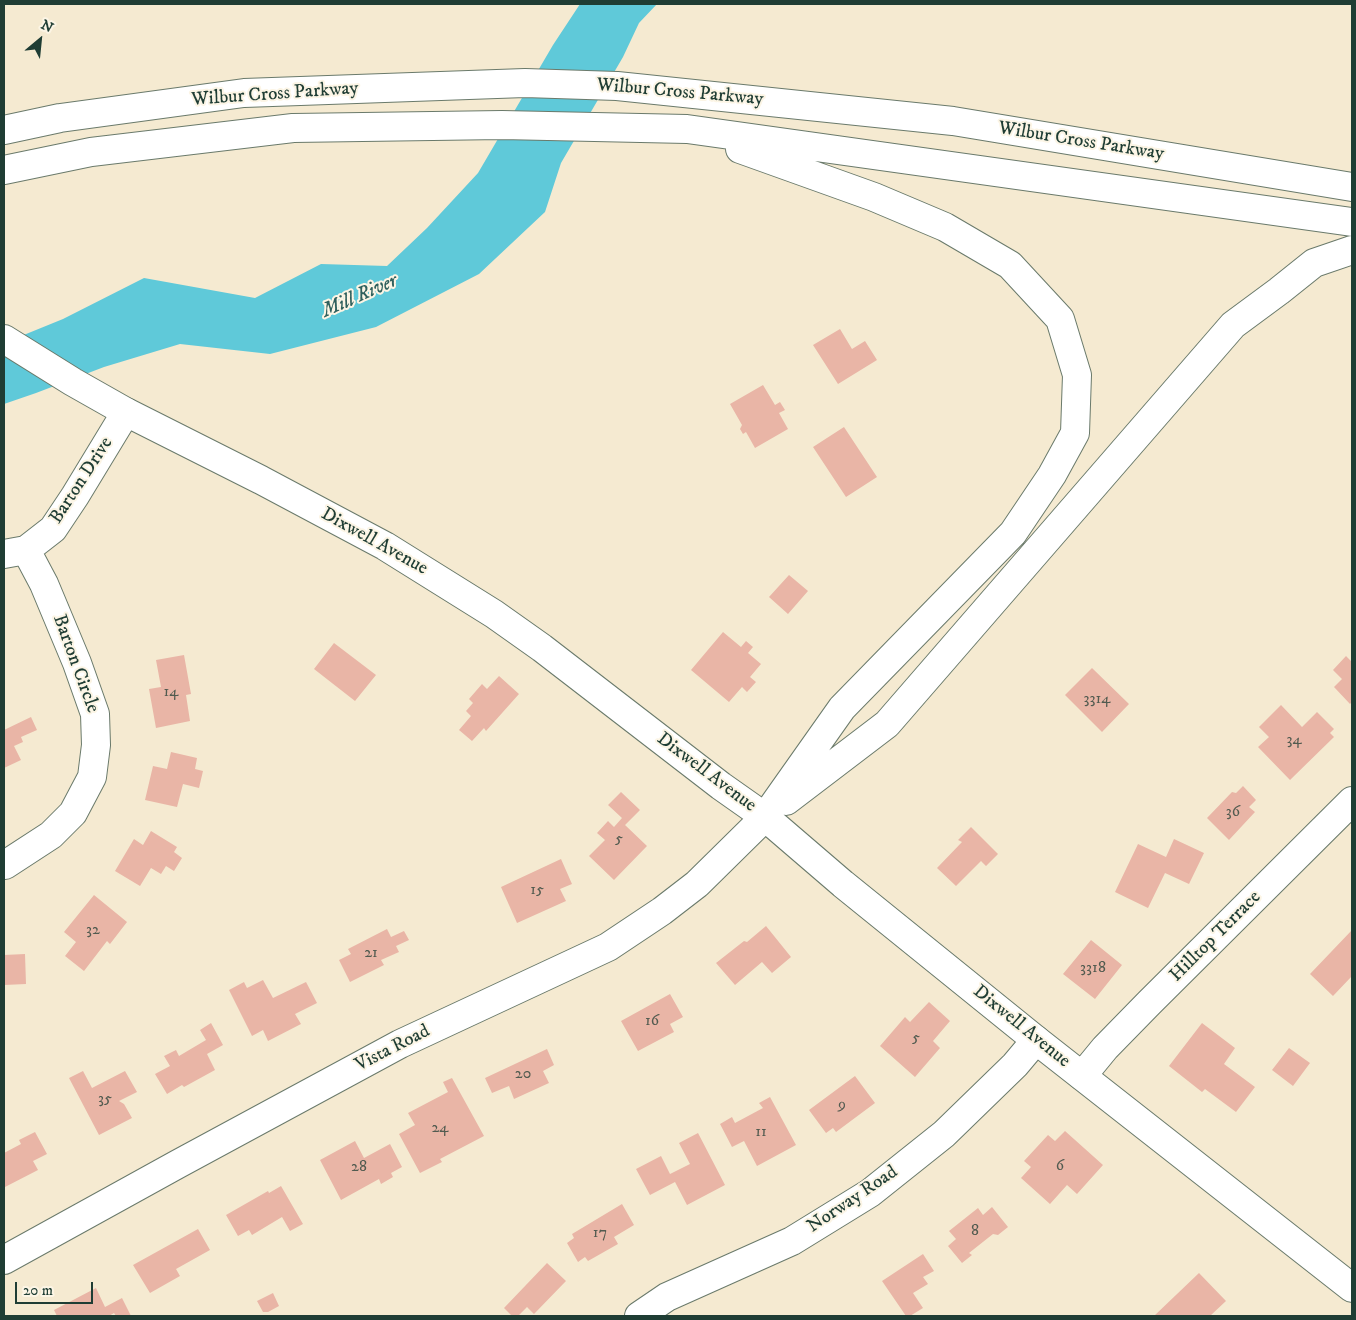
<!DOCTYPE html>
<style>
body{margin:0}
#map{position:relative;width:1356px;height:1320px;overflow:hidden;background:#f5ead1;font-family:"IM FELL DW Pica",serif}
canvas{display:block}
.frame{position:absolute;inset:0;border:5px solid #1f3d34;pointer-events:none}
.north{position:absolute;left:15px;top:15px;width:50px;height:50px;-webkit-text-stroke:4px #fcf5e5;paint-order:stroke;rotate:28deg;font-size:14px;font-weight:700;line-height:20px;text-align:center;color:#1f3d34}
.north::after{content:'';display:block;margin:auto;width:18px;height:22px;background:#1f3d34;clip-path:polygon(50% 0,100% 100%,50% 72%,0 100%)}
.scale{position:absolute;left:15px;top:1282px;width:78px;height:22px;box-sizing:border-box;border:2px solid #1f3d34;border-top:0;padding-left:6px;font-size:15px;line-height:18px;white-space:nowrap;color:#1f3d34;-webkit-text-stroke:4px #fcf5e5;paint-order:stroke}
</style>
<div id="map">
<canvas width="1356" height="1320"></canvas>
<div class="frame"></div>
<div class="north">N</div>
<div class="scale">20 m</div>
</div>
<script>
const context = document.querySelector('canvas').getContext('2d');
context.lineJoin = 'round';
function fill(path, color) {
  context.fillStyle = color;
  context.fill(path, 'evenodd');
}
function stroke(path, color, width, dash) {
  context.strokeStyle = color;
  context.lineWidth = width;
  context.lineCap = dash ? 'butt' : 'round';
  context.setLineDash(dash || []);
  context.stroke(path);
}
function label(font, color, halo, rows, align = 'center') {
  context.font = font + ' "IM FELL DW Pica",serif';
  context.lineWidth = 4;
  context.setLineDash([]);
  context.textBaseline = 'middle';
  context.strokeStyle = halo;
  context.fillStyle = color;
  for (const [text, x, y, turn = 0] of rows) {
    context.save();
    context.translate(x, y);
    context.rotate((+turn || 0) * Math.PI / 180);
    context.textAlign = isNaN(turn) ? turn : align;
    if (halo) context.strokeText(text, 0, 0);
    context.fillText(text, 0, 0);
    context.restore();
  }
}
fill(new Path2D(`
 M580,4H657L639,23L623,57L561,163L545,212L479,274L376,327L270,354L180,344L104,367L36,393L4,404V343L63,319L144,278L255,298L321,264L387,266L427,228L478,173L553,45Z`), '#5fc9d9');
fill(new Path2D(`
 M840,329L852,349L865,341L877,360L838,384L813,345Z
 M763,385L775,405L780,402L785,410L779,413L788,429L755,448L746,432L743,434L740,429L742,425L730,404Z
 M844,427L877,477L846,497L813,447Z
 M789,575L808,591L788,614L769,597Z
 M723,632L741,647L746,641L753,647L748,653L761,664L750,677L756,682L747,692L742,687L729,702L691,670Z
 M334,643L376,675L355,701L314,669Z
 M184,655L191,694L186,695L190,721L156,728L149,689L161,687L156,660Z
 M1346,656L1352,662V702L1350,704L1334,687L1342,679L1333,670Z
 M1092,668L1129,704L1102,732L1065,695Z
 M499,676L519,694L486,731L484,728L472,741L459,730L471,716L466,711L473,703L469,699L482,684L487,689Z
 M1281,705L1302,727L1317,712L1334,729L1330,733L1334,737L1290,780L1258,747L1269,737L1259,727Z
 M31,717L37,730L21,737L23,742L14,746L21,760L4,768V730Z
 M171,752L197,758L195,769L203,771L199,788L183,784L177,807L145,800L153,766L167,769Z
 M1243,786L1256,800L1249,807L1255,812L1229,840L1207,818L1232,792L1236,793Z
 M621,792L640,810L625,825L647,846L614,880L589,856L605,840L597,833L608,821L614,827L622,818L608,805Z
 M971,827L998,854L986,866L981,861L956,886L937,868L962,842L958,840Z
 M151,831L177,847L174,852L182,858L174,871L166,866L161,874L151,868L140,886L115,871L134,839L143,845Z
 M1174,839L1204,853L1189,884L1165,873L1148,908L1115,892L1138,844L1166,857Z
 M561,859L572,884L560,889L566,901L517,923L501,887Z
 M94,895L127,922L110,944L107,941L84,971L65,956L76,942L64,932Z
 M766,926L791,957L772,973L762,962L735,985L716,963L744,941L747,942Z
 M387,929L391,937L404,931L409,940L396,946L399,952L381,960L384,965L350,982L339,960L351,954L348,949Z
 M1352,930V976L1333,996L1310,974Z
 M1091,940L1122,965L1095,999L1063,974Z
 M25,954L26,984L4,985V955Z
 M263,980L273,998L306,982L317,1003L295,1014L301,1024L268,1041L263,1030L252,1036L229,990L244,982L247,988Z
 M670,994L683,1017L670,1024L674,1032L638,1051L621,1021Z
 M929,1002L950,1021L933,1041L940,1048L915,1077L880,1046L905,1017L910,1022Z
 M211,1023L223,1045L207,1054L215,1070L184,1087L182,1085L167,1094L155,1074L170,1066L164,1056L176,1050L179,1056L206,1040L200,1030Z
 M1202,1023L1235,1048L1224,1064L1255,1087L1236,1112L1205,1089L1202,1092L1169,1066Z
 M1289,1048L1310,1063L1293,1086L1272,1070Z
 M547,1049L554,1065L543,1071L549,1083L514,1099L509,1086L492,1093L485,1078Z
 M83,1071L92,1088L125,1071L137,1092L119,1101L124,1104L132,1118L99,1135L69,1078Z
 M855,1076L875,1103L836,1132L833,1128L826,1133L809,1110Z
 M452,1078L484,1136L440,1159L442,1162L420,1173L399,1134L415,1125L408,1113L448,1092L443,1082Z
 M770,1097L796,1145L757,1166L744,1141L732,1147L720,1124L732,1117L735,1123L763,1108L759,1103Z
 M1065,1131L1103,1165L1077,1194L1067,1185L1050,1204L1021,1178L1031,1167L1024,1161L1048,1135L1055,1141Z
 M35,1132L47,1154L33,1161L38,1170L5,1187L4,1185V1153L21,1144L19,1140Z
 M698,1133L725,1185L687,1205L675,1182L650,1195L636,1169L661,1156L670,1174L690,1164L679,1143Z
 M355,1141L364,1158L390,1144L402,1167L391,1173L393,1177L381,1184L379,1179L341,1200L320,1160Z
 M281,1186L303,1224L290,1231L282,1217L252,1235L249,1230L238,1236L226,1215L268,1191L269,1193Z
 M622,1204L634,1225L614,1237L618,1244L588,1261L585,1257L578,1262L567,1243L574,1238L572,1234Z
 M992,1207L1008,1227L998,1235L993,1234L969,1253L972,1255L962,1263L948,1246L956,1239L949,1231L978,1208L983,1215Z
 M198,1229L210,1250L176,1269L180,1276L150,1293L133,1265Z
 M923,1254L934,1271L923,1277L928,1284L913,1293L923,1308L910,1316H906L882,1281Z
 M547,1263L566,1281L534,1314L527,1307L518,1316H512L504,1308Z
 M1199,1273L1226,1301L1210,1316H1154Z
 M96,1288L105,1307L122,1298L131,1316H116L114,1313L109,1316H57L54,1310Z
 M273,1293L279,1306L268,1312H263L257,1301Z`), '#e9b5a6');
const minor = new Path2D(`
 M4,554L26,550L53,529L75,496L126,412
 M5,865L51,835L73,813L92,777L96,745L95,714L77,663L44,584L26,550
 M1082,1076L1105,1048L1149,1003L1352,801
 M4,1260L178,1164L400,1044L608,947L662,911L697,884L765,817
 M639,1316L667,1297L792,1241L870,1193L944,1134L1015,1065L1036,1040`);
const major = new Path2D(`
 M4,339L73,382L126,412L261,480L385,546L494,614L542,648L721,786L765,817L843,884L1036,1040L1352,1288`);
const highway = new Path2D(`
 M4,130L60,118L244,93L525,83L617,86L953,121L1352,187
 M740,149L874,197L945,227L1010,265L1060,319L1077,375L1075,433L1052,475L1013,533L842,708L765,817
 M4,170L91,152L293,128L502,125L687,129L1352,222
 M786,801L887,724L1233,325L1279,291L1314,263L1352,250`);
stroke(minor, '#6a7a6b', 30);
stroke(major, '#6a7a6b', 30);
stroke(highway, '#6a7a6b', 30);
stroke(minor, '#fff', 28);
stroke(major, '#fff', 28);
stroke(highway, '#fff', 28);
label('16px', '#525b50', null, [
 ["14",171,693],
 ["3314",1097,700],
 ["34",1294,741],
 ["36",1233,813],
 ["5",619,840],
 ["15",537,891],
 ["32",93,931],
 ["21",371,954],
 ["3318",1093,969],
 ["16",652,1022],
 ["5",916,1039],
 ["20",523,1075],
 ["35",105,1100],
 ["9",842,1106],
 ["24",440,1129],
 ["11",761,1133],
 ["6",1060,1167],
 ["28",359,1168],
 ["8",975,1232],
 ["17",600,1234]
]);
label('19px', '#1f3d34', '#fcf5e5', [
 ["Wilbur Cross Parkway",680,93,5],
 ["Wilbur Cross Parkway",275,95,-4],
 ["Wilbur Cross Parkway",1081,142,9],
 ["Barton Drive",82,481,-57],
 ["Dixwell Avenue",374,542,29],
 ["Barton Circle",75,664,70],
 ["Dixwell Avenue",706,773,37],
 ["Hilltop Terrace",1216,937,-45],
 ["Dixwell Avenue",1021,1027,39],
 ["Vista Road",393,1049,-27],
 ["Norway Road",853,1200,-34]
]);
label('italic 20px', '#2f605d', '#fcf5e5', [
 ["Mill River",360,297,-24]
]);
</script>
